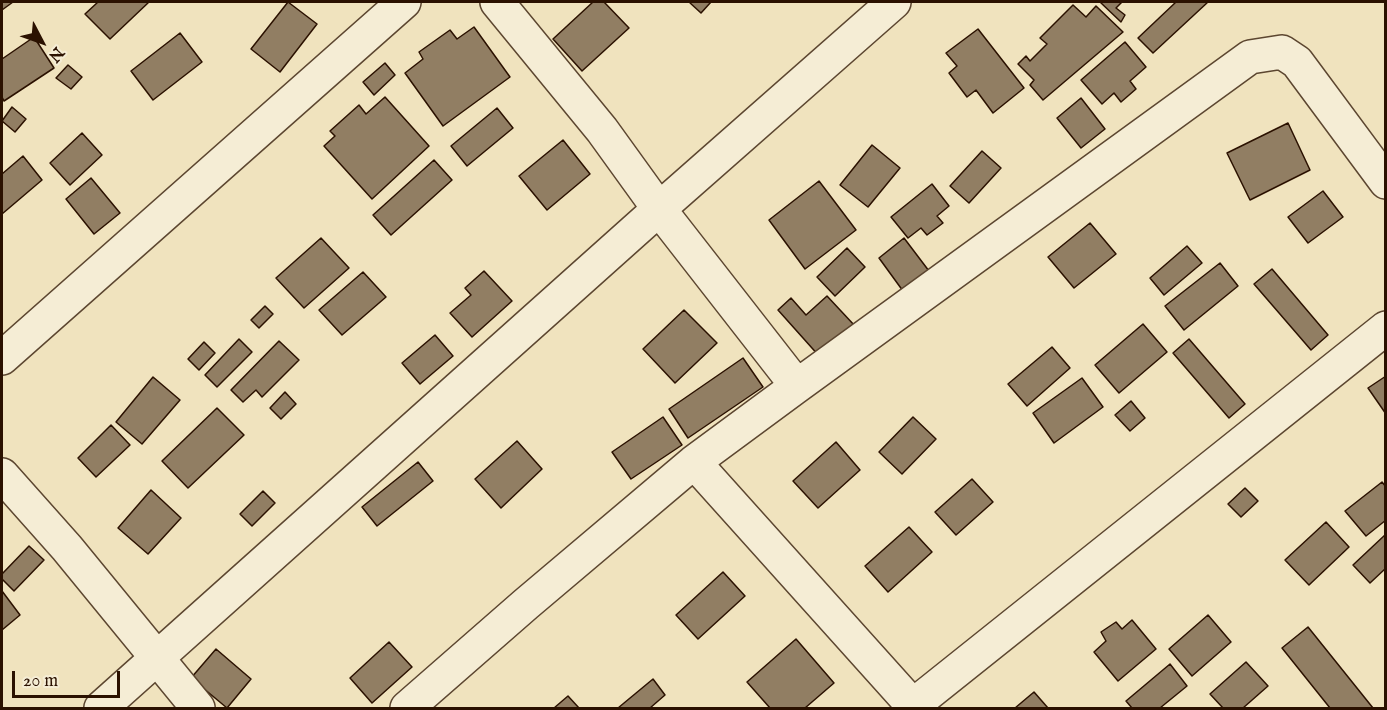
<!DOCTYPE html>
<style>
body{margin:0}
#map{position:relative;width:1387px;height:710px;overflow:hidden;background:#f0e3be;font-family:"IM FELL English",serif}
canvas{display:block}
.frame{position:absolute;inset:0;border:3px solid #2b1100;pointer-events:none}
.north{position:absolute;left:12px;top:12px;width:60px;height:60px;-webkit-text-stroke:4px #f5edd5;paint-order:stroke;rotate:131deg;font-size:16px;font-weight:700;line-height:24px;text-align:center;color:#2b1100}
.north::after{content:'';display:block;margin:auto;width:21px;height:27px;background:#2b1100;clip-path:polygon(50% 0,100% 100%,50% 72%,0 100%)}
.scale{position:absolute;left:12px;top:671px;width:108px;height:27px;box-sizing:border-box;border:3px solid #2b1100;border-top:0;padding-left:8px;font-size:18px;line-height:21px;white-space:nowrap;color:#2b1100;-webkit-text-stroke:4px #f5edd5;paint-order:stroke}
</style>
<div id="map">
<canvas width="1387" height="710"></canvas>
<div class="frame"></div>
<div class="north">N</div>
<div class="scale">20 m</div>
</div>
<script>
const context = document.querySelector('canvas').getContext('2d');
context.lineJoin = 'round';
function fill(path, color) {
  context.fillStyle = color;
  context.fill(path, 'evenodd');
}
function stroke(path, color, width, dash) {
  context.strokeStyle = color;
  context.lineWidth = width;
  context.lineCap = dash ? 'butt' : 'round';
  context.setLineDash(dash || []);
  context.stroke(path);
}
const building = new Path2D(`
 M2,2H13L2,10Z
 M98,2H149L110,39L85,14Z
 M288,2L317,24L280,72L251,49Z
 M593,2H604L629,28L582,71L553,39Z
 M689,2H711L701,13Z
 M1100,2H1122L1116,8L1125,15L1121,22Z
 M1176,2H1208L1153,53L1138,38Z
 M1073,5L1086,17L1096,6L1123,32L1043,100L1030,85L1034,80L1018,64L1026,56L1030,61L1047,44L1040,38Z
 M474,27L510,77L443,126L405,73L423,59L419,52L450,30L457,39Z
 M978,29L1024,88L993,113L976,90L967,97L949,73L957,66L946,53Z
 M180,33L202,62L153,100L131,71Z
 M34,37L54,68L4,101L2,97V59Z
 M1125,42L1146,67L1130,81L1136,89L1121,102L1114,93L1102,104L1081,80Z
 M385,63L395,75L374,95L363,82Z
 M68,65L82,77L71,89L56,78Z
 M385,97L429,146L372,199L324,146L335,136L330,131L359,105L366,114Z
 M1081,98L1105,129L1081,148L1057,118Z
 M12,107L26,119L15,132L2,121Z
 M497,108L513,128L467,166L451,146Z
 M1288,123L1310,170L1250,200L1227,153Z
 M82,133L102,155L70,185L50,163Z
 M563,140L590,174L547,210L519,176Z
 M872,145L900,168L868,207L840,185Z
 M982,151L1001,168L969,203L950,186Z
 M23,156L42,180L2,214V174Z
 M434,160L452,180L391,235L373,215Z
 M91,178L120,213L94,234L66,199Z
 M819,181L856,230L805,269L769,220Z
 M932,184L949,206L937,216L943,223L927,235L921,228L908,238L891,217Z
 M1323,191L1343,217L1308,243L1288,217Z
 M1090,223L1116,254L1074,288L1048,257Z
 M321,238L349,268L304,308L276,278Z
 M904,238L929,271L903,291L879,258Z
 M1187,246L1202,263L1164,295L1150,278Z
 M847,248L865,267L835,296L817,277Z
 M1220,263L1238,286L1184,330L1165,306Z
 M1272,269L1328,335L1311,350L1254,284Z
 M484,271L512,301L472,337L450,313L471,295L465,288Z
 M363,272L386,297L342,335L319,310Z
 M827,296L855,326L820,357L778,310L791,298L806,315Z
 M265,306L273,314L259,328L251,320Z
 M684,310L717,343L675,383L643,349Z
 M1143,324L1167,352L1119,393L1095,365Z
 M435,335L453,356L420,384L402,363Z
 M239,339L252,352L217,387L205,375Z
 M1189,339L1245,404L1229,418L1173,353Z
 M279,341L299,360L262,397L256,390L243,402L231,390Z
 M204,342L215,353L199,370L188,359Z
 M1052,347L1070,368L1027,406L1008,384Z
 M743,358L763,387L688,438L669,409Z
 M1386,376V414L1368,388Z
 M153,377L180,400L142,444L116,422Z
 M1082,378L1103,407L1054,443L1033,413Z
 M285,392L296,404L281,419L270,408Z
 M1131,401L1145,418L1130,431L1115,415Z
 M217,408L244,435L188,488L162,461Z
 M663,417L682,445L631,479L612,452Z
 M913,417L936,439L902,474L879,452Z
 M111,425L130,445L96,477L78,458Z
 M517,441L542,469L501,508L475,479Z
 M836,442L860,470L818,508L793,481Z
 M418,462L433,481L377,526L362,507Z
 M972,479L993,502L956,535L935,512Z
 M1382,482L1386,487V520L1366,536L1345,511Z
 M1245,488L1258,501L1241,517L1228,504Z
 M151,490L181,518L148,554L118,528Z
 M263,491L275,503L252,526L240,514Z
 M1326,522L1349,547L1309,585L1285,560Z
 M909,527L932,552L888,592L865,566Z
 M1386,534V568L1370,583L1353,565Z
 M29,546L44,560L14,591L2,579V574Z
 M723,572L745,596L698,639L676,615Z
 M2,591L20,615L2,630Z
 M1208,615L1231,642L1192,676L1169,649Z
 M1132,620L1156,649L1118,681L1094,652L1106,641L1101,632L1116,622L1122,629Z
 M1308,627L1373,708H1330L1282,648Z
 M796,639L834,683L805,708H770L747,682Z
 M389,642L412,667L372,703L350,678Z
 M216,649L251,679L227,708L191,678Z
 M1246,662L1268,686L1243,708H1223L1210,694Z
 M1170,664L1187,686L1160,708H1132L1126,701Z
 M653,679L665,695L650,708H618Z
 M1034,692L1048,708H1015Z
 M568,696L579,708H554Z`);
fill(building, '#917e63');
stroke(building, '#2b1100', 1.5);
const street = new Path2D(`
 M497,2L602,130L659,209L797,386
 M2,358L404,2
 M694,462L915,708
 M2,475L67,548L198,708
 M101,708L659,209L894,2
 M407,708L526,604L694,462L797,386L1250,57L1282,52L1297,62L1386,182
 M910,708L1386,328`);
stroke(street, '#5c4630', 36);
stroke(street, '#f5edd5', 33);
</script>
